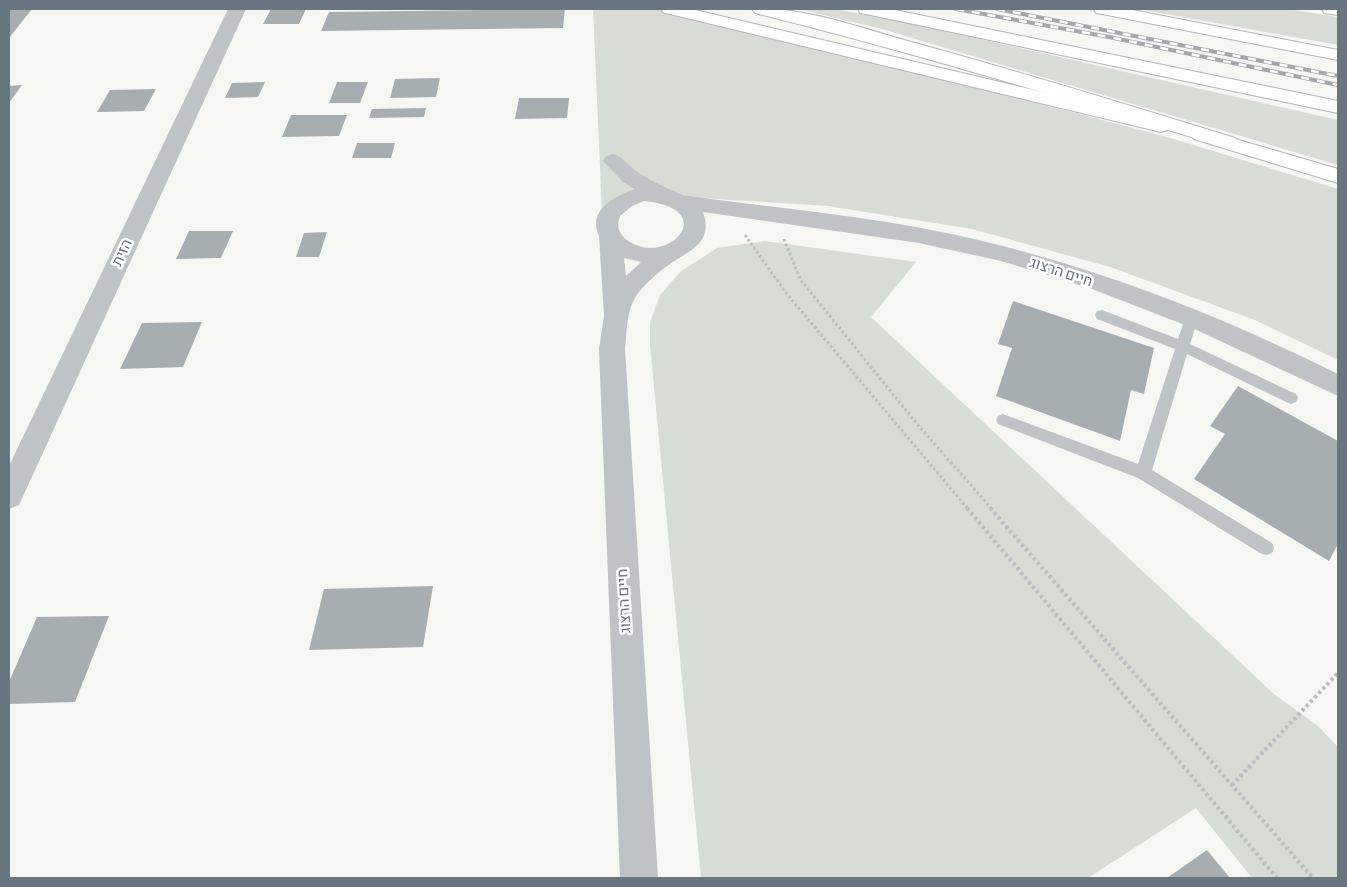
<!DOCTYPE html>
<meta charset="utf-8">
<style>
body{margin:0}
#map{position:relative;width:1347px;height:887px;overflow:hidden;background:#f6f6f3;font-family:"Sofia Sans Condensed",sans-serif}
canvas{display:block}
.frame{position:absolute;inset:0;border:10px solid #687680;pointer-events:none}
</style>
<div id="map">
<canvas width="1347" height="887"></canvas>
<div class="frame"></div>
</div>
<script>
const context = document.querySelector('canvas').getContext('2d');
context.lineJoin = 'round';
function fill(path, color) {
  context.fillStyle = color;
  context.fill(path, 'evenodd');
}
function stroke(path, color, width, dash) {
  context.strokeStyle = color;
  context.lineWidth = width;
  context.lineCap = dash ? 'butt' : 'round';
  context.setLineDash(dash || []);
  context.stroke(path);
}
function label(font, color, halo, rows, align = 'center') {
  context.font = font + ' "Sofia Sans Condensed",Heebo,sans-serif';
  context.lineWidth = 5;
  context.setLineDash([]);
  context.textBaseline = 'middle';
  context.strokeStyle = halo;
  context.fillStyle = color;
  for (const [text, x, y, turn = 0] of rows) {
    context.save();
    context.translate(x, y);
    context.rotate((+turn || 0) * Math.PI / 180);
    context.textAlign = isNaN(turn) ? turn : align;
    if (halo) context.strokeText(text, 0, 0);
    context.fillText(text, 0, 0);
    context.restore();
  }
}
fill(new Path2D(`
 M593,9H657L778,35L1167,137L1338,189V360L1255,320L1110,267L972,229L828,206L715,199L643,191L602,211Z
 M798,9H835L914,24L1338,120V165L882,29Z
 M1138,9H1288L1338,17V45Z
 M765,241L916,262L871,317L1275,695L1317,725L1338,747V878H1252L1196,808L1088,878H701L650,345V322L660,295L680,272L717,248Z`), '#d7dcd4');
fill(new Path2D(`
 M9,9H32L9,38Z
 M271,9H306L299,24H263Z
 M565,9L563,28L321,31L329,12Z
 M440,78L436,97L390,98L395,79Z
 M265,82L258,97L225,98L232,83Z
 M337,82H368L360,103H329Z
 M22,85L9,103V86Z
 M156,89L144,111L97,112L110,90Z
 M519,98H569L567,118L515,119Z
 M426,108L424,117L369,118L372,109Z
 M291,115H347L339,136L282,137Z
 M357,143H395L391,158H352Z
 M189,231H233L221,258L176,259Z
 M327,232L319,257H296L304,233Z
 M1013,301L1154,348L1144,394L1131,390L1120,441L996,396L1012,348L998,344Z
 M202,322L183,367L120,369L142,323Z
 M1238,386L1338,441V544L1329,561L1194,479L1225,434L1210,426Z
 M433,586L423,647L309,650L324,589Z
 M109,616L75,702L9,704V682L37,617Z
 M1207,850L1230,878H1167Z`), '#a7aeb2');
const primary = new Path2D(`
 M661,9H691L1161,120L1168,122L1171,126L1168,130L1161,132L670,14L664,13Z
 M1201,129L1338,169V183L1194,139L1191,135L1194,131Z`);
const highway = new Path2D(`
 M752,9C799,6 859,27 904,40C1015,70 1125,104 1235,138L1238,142L1235,146L1228,148L1221,146C1066,99 912,52 755,13Z
 M858,9H890L1338,101V113L866,14L860,13Z
 M1094,9H1127L1338,50V60L1102,14L1096,13Z
 M1322,9H1338V15L1324,13Z`);
stroke(primary, '#b3b7ba', 2);
stroke(highway, '#b2b6b8', 2);
stroke(new Path2D(`
 M745,235L786,293L968,509
 M784,239L800,279L917,424L992,509`), '#b9bcbe', 3, [2.5, 2.5]);
stroke(new Path2D(`
 M967,508L1277,878
 M990,508L1313,878
 M1232,785L1338,673`), '#b9bcbe', 4, [3, 3]);
fill(new Path2D(`
 M1102,310L1178,339L1186,315H1196L1198,319L1190,344L1296,394L1298,398L1296,402L1291,404L1286,402L1187,354L1152,470L1272,543L1274,548L1272,553L1266,555L1260,553L1138,478L998,424L996,420L998,416L1003,414L1138,464L1175,349L1097,319L1095,315L1097,311Z`), '#bfc3c6');
fill(new Path2D(`
 M228,9H246L19,505L9,509V466Z
 M613,154C624,157 629,167 639,173C653,182 668,189 683,195C772,208 863,215 952,234C1086,263 1216,313 1338,374V396L1190,327L1092,289L1044,274L1001,261L919,243L703,212C714,243 690,250 670,264C657,273 645,284 636,296C626,312 627,331 625,349L658,878H620L599,349L604,316L599,236C587,210 615,196 635,189L623,182L603,161L606,156ZM644,201C723,209 667,269 627,240C619,234 616,226 620,216L632,206ZM624,258L641,262L626,276Z`), '#bfc3c6');
fill(primary, '#fff');
fill(highway, '#fff');
const rail = new Path2D(`
 M956,9L1109,37L1338,85
 M997,9L1338,76`);
stroke(rail, '#a1a7ab', 4);
stroke(rail, '#fff', 2.5, [8]);
label('15px', '#687680', '#fff', [
 ["הזית",123,253,-65],
 ["חיים הרצוג",1061,273,18],
 ["חיים הרצוג",625,601,-93]
]);
</script>
